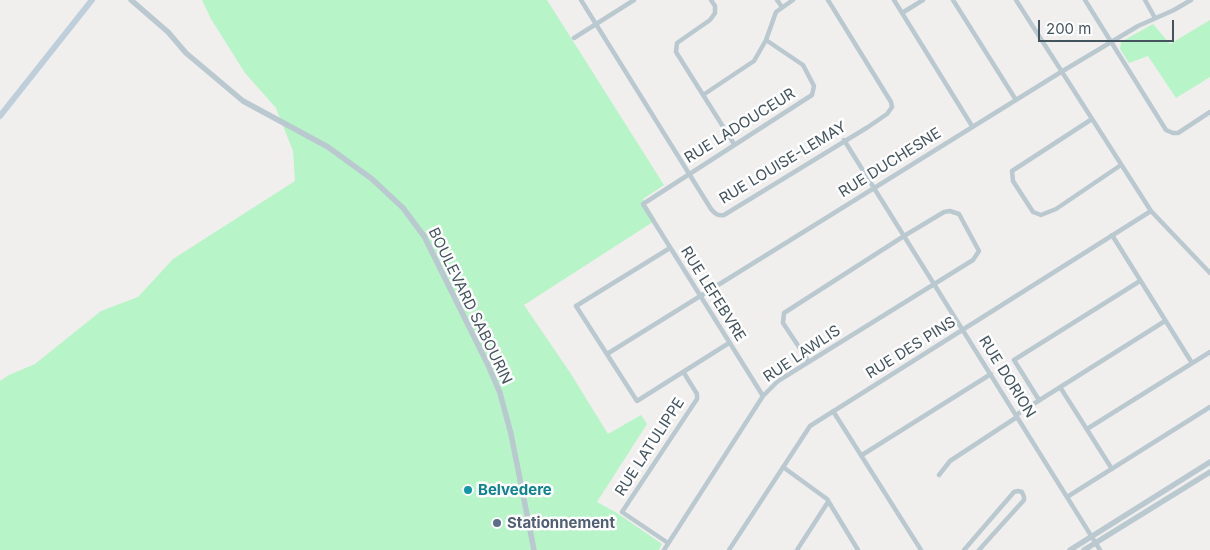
<!DOCTYPE html>
<style>
body{margin:0}
#map{position:relative;width:1210px;height:550px;overflow:hidden;background:#f1eeee;font-family:Inter,sans-serif}
canvas{display:block}
.scale{position:absolute;left:1038px;top:20px;width:136px;height:22px;box-sizing:border-box;border:2px solid #44545e;border-top:0;padding-left:6px;font-size:15px;line-height:18px;white-space:nowrap;color:#44545e;-webkit-text-stroke:4px #fff;paint-order:stroke}
</style>
<div id="map">
<canvas width="1210" height="550"></canvas>
<div class="scale">200 m</div>
</div>
<script>
const context = document.querySelector('canvas').getContext('2d');
context.lineJoin = 'round';
function fill(path, color) {
  context.fillStyle = color;
  context.fill(path, 'evenodd');
}
function stroke(path, color, width, dash) {
  context.strokeStyle = color;
  context.lineWidth = width;
  context.lineCap = dash ? 'butt' : 'round';
  context.setLineDash(dash || []);
  context.stroke(path);
}
function label(font, color, halo, rows, align = 'center') {
  context.font = font + ' Inter,sans-serif';
  context.lineWidth = 5;
  context.setLineDash([]);
  context.textBaseline = 'middle';
  context.strokeStyle = halo;
  context.fillStyle = color;
  for (const [text, x, y, turn = 0] of rows) {
    context.save();
    context.translate(x, y);
    context.rotate((+turn || 0) * Math.PI / 180);
    context.textAlign = isNaN(turn) ? turn : align;
    if (halo) context.strokeText(text, 0, 0);
    context.fillText(text, 0, 0);
    context.restore();
  }
}
fill(new Path2D(`
 M202,0H547L664,185L643,199L656,220L524,305L571,374L608,434L641,415L647,424L597,502L617,513L662,544L659,550H0V381L9,375L35,364L101,311L138,297L173,259L295,181L293,151L276,108L245,73L211,19Z
 M1210,20V77L1176,98L1148,56L1129,63L1120,49L1121,42L1153,24L1170,44Z`), '#b7f4c8');
stroke(new Path2D(`
 M581,0L711,209C715,214 718,216 724,215L868,127L887,114L892,107L891,102L828,0
 M711,0L715,6V13L710,20L677,43L676,52L734,144
 M777,0L782,7
 M894,0L972,126
 M953,0L1016,100
 M1016,0L1151,211L1210,273
 M1085,0L1166,130L1173,133H1178L1210,112
 M1145,0L1155,18
 M902,13L923,0
 M574,38L634,0
 M703,95L754,61L766,40L776,12L793,0
 M1092,119L1012,171L1013,181L1033,212L1041,215L1056,209L1121,165
 M844,140L1100,550
 M1112,235L1192,363
 M670,248L576,306L637,401L729,343
 M607,354L1061,72L1138,26L1174,10L1191,0
 M1060,387L1112,469
 M763,396L643,204L812,95L814,86L803,65L766,40
 M1039,400L1014,360L1140,281
 M833,411L921,550
 M1016,415L1165,321
 M1087,429L1210,352
 M862,455L991,374
 M783,467L827,499L858,550
 M939,475L950,461L1017,417
 M1067,497L1210,407
 M668,543L622,512L697,399V394L684,373
 M664,550L763,396L778,381L973,260L979,251L959,214L950,211L944,212L904,236L784,313L783,323L809,362
 M729,550L810,426L1151,211
 M797,550L828,502
 M964,550L1014,492L1018,491L1022,492L1024,497V500L979,550`), '#bac8cf', 4.5);
stroke(new Path2D(`
 M131,0L168,32L186,53L243,101L328,147L372,179L403,208L424,236L488,365L500,393L511,434L534,550
 M1070,550L1210,462
 M1084,550L1210,472`), '#bac8cf', 5.5);
stroke(new Path2D(`
 M0,116L92,0`), '#beceda', 6);
for (const [x, y, r, color] of [
 [468,490,5,"#0f9aa8"],
 [497,523,5,"#5c6f8a"]
]) {
  const dot = new Path2D();
  dot.arc(x, y, r, 0, 2 * Math.PI);
  context.fillStyle = color;
  context.fill(dot);
  stroke(dot, '#fff', 2);
}
label('15px', '#44545e', '#fff', [
 ["RUE LADOUCEUR",740,126,-32],
 ["RUE LOUISE-LEMAY",783,163,-31],
 ["RUE DUCHESNE",890,163,-32],
 ["RUE LEFEBVRE",713,294,58],
 ["BOULEVARD SABOURIN",470,306,64],
 ["RUE DES PINS",911,348,-32],
 ["RUE LAWLIS",802,354,-34],
 ["RUE DORION",1007,377,58],
 ["RUE LATULIPPE",650,447,-57]
]);
label('bold 15px', '#0d838f', '#fff', [
 ["Belvedere",478,490]
], 'left');
label('bold 15px', '#4e5e75', '#fff', [
 ["Stationnement",507,523]
], 'left');
</script>
